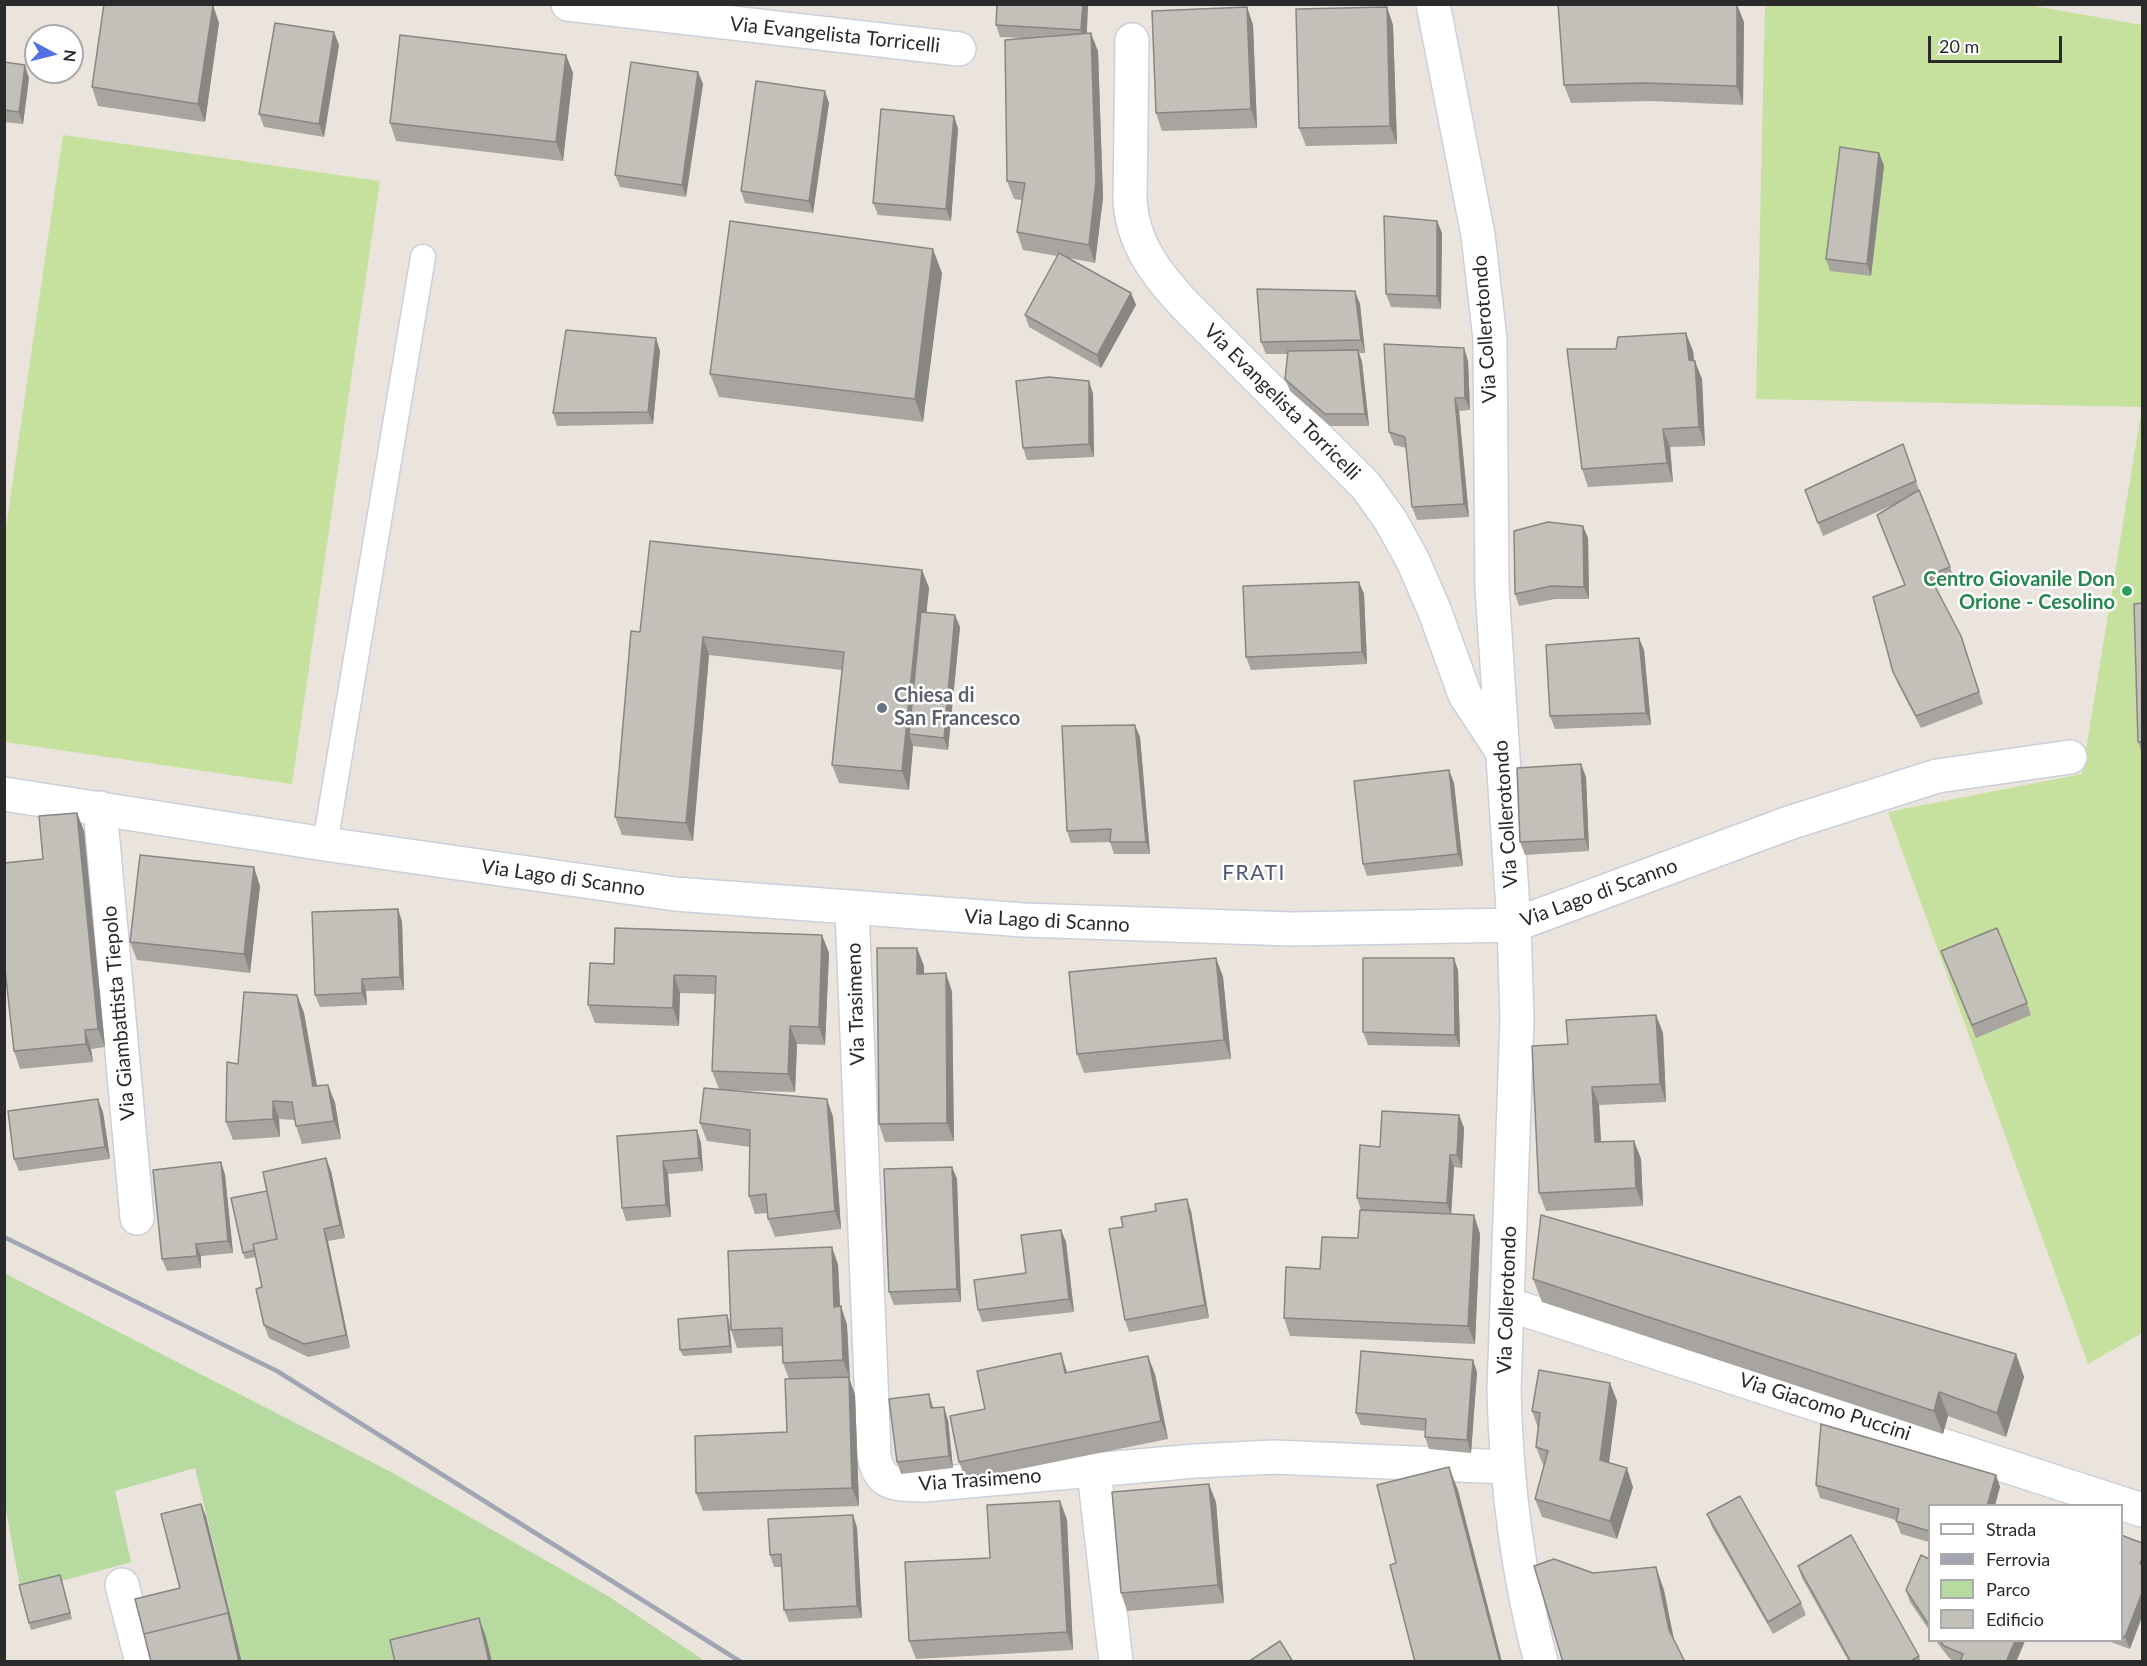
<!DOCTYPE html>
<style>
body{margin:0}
#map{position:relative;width:2147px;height:1666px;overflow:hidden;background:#eae4dd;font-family:Lato,sans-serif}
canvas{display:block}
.frame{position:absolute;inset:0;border:6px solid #2a2a2a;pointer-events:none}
.legend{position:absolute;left:1928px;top:1504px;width:195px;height:138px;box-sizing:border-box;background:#fff;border:2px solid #aaa;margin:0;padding:8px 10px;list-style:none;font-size:18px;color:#2a2a2a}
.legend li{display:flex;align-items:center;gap:12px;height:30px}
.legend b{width:30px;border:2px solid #aaa}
.north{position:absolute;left:24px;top:24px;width:60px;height:60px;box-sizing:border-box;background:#fff;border:2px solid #aaa;border-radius:50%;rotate:97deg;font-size:16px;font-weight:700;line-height:24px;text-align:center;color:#2a2a2a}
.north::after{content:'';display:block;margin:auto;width:21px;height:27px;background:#5071e4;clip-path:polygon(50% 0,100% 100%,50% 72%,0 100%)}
.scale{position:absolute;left:1928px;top:36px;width:134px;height:27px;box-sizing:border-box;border:3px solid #2a2a2a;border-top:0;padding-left:8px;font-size:18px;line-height:21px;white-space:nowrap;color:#2a2a2a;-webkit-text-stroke:4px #fff;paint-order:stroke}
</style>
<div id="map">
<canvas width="2147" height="1666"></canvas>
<div class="frame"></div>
<ul class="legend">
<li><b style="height:8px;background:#fff"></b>Strada</li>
<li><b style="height:8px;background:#a1a4b2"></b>Ferrovia</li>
<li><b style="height:16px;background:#b6daa0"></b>Parco</li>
<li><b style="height:16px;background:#c3bfb9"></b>Edificio</li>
</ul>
<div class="north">N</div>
<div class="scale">20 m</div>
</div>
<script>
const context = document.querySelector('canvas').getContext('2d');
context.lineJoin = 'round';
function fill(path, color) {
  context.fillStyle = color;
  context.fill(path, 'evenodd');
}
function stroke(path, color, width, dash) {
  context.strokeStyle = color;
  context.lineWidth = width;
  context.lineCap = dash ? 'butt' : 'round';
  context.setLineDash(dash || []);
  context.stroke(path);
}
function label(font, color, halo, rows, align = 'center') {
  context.font = font + ' Lato,sans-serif';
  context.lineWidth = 5;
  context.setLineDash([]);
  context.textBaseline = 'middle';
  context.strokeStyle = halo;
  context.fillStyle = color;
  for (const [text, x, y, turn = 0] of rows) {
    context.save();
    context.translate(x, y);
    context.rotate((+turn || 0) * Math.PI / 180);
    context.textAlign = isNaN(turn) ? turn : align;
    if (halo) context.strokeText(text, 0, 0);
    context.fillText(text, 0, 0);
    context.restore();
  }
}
fill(new Path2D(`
 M4,1273L391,1472L608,1596L705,1661H242L195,1468L115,1491L131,1562L21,1592L5,1505Z`), '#b6daa0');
fill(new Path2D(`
 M1765,5H2028L2142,25V1333L2088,1364L1888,812L2082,774L2142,407L1756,399Z
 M63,135L380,181L292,784L5,742V534Z`), '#c6e09d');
const service = new Path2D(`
 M325,844L423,257`);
const minor = new Path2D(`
 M568,4L959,49
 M1433,4L1478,235L1490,339L1492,588L1514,925L1517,1018L1504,1390C1506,1482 1517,1572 1541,1662
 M1132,40L1130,201C1133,245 1157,275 1186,306L1366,486L1391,521L1413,561L1435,612L1465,695L1502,751
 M4,794L325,844L675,894L1024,920L1292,929L1514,925L1789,823L1937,776L2070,757
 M100,808L137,1218
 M852,909L874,1455C879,1486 895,1484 923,1485L1195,1461L1274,1457L1506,1467
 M1507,1304L2142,1510
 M1094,1472L1116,1662
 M122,1585L142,1662`);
stroke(service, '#cccfda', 27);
stroke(minor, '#cccfda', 36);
stroke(service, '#fff', 24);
stroke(minor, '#fff', 33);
stroke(new Path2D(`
 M4,1237L277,1371L741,1662`), '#a1a4b2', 4.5);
fill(new Path2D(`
 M997,4H1088L1087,33L1098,51L1103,198L1095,263L1069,258L1131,293L1136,305L1101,368L1029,327L1025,315L1057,256L1023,250L1017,232L1022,200L1014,199L1007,181L1021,38L1000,37L996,25Z
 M213,5L219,23L205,122L98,106L92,87Z
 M1247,7L1253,25L1257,128L1162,131L1156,113Z
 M1387,7L1393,25L1397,144L1306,146L1299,128Z
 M1744,22L1743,105L1650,101L1571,103L1564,85Z
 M339,45L324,137L264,127L259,114Z
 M566,55L573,73L563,161L396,141L390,123Z
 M4,62L29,78L23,124L4,122Z
 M698,72L703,84L686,197L620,187L615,175Z
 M829,103L813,213L745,203L741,191Z
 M954,116L958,129L951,221L878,215L873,203Z
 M1879,153L1884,166L1871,276L1830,271L1826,259Z
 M1437,221L1442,233L1441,309L1391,307L1386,294Z
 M942,273L923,422L719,397L710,374Z
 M1360,304L1365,353H1359L1362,362L1369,426H1330L1290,391L1285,379L1288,354H1266L1261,342Z
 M1464,348L1468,361L1470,410L1459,411L1469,517L1417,520L1412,507L1406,448L1394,445L1389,432Z
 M660,351L653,424L557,426L553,413Z
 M1693,351L1694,361L1702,379L1705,446L1670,447L1673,482L1588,487L1582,469Z
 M1089,381L1093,394L1094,457L1027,460L1023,448Z
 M1903,444L1920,493L1955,580L1935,587L1961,636L1983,704L1921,728L1898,684L1893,672L1904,585L1895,504L1823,536L1805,490Z
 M1588,538L1589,599H1555L1519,606L1515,594Z
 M922,570L929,588L926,612L960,627L948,750L913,746L909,790L839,783L832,765L842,670L709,655L693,841L622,835L615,817L640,632Z
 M1359,582L1364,594L1367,664L1251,670L1246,657Z
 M2142,603V753L2138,742Z
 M1644,650L1651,725L1555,729L1550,716Z
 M1140,737L1150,854H1114L1110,842L1071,843L1067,831Z
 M1581,764L1586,777L1589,851L1525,855L1520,842Z
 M1449,770L1454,783L1463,866L1367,876L1363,864Z
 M77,813L84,831L105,1047L91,1049L93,1062L20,1069L14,1051L43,859Z
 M260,886L250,973L137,960L130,942Z
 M402,921L404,990L366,991L367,1005L320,1007L315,995Z
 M822,935L829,953L825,1045L797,1044L795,1092L721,1090L827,1099L833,1117L841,1229L775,1237L768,1219V1213L755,1214L749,1196L750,1147L707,1141L700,1123L719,1089L712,1071L715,994L680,993L679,1026L595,1023L588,1005L614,964Z
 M917,948L924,966V974L946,973L952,992L954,1141L885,1142L879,1124Z
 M1941,951L2027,1003L2031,1015L1976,1038Z
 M1216,958L1223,977L1231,1059L1084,1073L1077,1054Z
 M1458,970L1460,1047L1368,1045L1363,1032Z
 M297,995L304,1013L317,1085H328L335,1103L341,1139L302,1144L296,1126L295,1120L279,1119L280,1137L233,1140L226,1122L238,1064Z
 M1656,1015L1663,1033L1666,1102L1599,1105L1601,1142L1634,1141L1641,1159L1643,1206L1546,1211L1539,1193L1568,1044Z
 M103,1112L110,1159L19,1171L14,1159Z
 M1459,1115L1464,1128L1462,1168L1454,1167L1451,1214L1474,1215L1480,1234L1475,1344L1290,1336L1284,1318L1320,1269L1358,1238L1361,1210L1357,1198L1380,1147Z
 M697,1130L701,1143L703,1171L668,1174L671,1217L626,1221L622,1208L617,1136Z
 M221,1162L225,1175L233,1253L201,1256V1268L167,1271L162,1259Z
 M952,1167L957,1179L961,1302L894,1305L889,1292Z
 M331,1171L345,1238L328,1241L350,1348L308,1357L269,1338L264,1325L262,1287L256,1257L245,1259L243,1253L267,1191Z
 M1191,1211L1209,1318L1129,1332L1125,1320L1123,1227Z
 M1061,1230L1066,1242L1074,1312L982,1322L978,1310L1026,1273Z
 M832,1247L838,1265L840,1306H841L847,1325L849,1379L855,1395L859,1506L703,1511L696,1493L787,1432L789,1379L783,1363V1346L737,1348L731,1330Z
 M1533,1279L2016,1354L2024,1377L2006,1437L1948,1416L1943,1434L1542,1302Z
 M727,1315L729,1321L732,1353L683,1356L680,1350Z
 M1477,1372L1471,1453L1429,1449L1425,1437V1431L1361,1425L1356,1413Z
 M1067,1373L1155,1374L1168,1439L966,1480L959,1462L985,1409Z
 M1610,1383L1617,1401L1609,1463L1633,1487L1617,1539L1542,1517L1535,1499L1544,1466L1543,1465L1536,1447L1538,1428L1532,1411Z
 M934,1408L948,1420L953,1468L901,1474L897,1462Z
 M1996,1475L2000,1487L1929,1506V1542L1901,1534L1896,1521V1520L1820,1498L1816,1485Z
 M1060,1501L1067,1520L1073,1650L916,1659L909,1641L990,1558Z
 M1216,1502L1224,1603L1127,1611L1121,1593Z
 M1707,1514L1801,1603L1806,1615L1773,1634L1712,1527Z
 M853,1515L857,1528L862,1618L789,1622L784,1610L782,1567H774L770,1555Z
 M2121,1535L2130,1649L2108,1641H2121Z
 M1929,1559V1630L1910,1602L1906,1590Z
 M1798,1566L1919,1656L1921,1662H1849L1802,1578Z
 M62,1581L72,1619L31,1630L29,1623Z
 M1936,1641H2025L2016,1662H1955L1949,1658Z`), '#a8a49f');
fill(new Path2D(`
 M1083,4H1088L1086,43L1081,30Z
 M1737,4L1744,22L1743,105L1737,86Z
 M213,5L219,23L205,122L198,104Z
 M1247,7L1253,25L1257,128L1251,109Z
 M1387,7L1393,25L1397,144L1390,126Z
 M334,32L339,45L324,137L319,124Z
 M1091,33L1098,51L1103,198L1095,263L1089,245Z
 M566,55L573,73L563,161L556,142Z
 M25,65L29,78L23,124L19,112Z
 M698,72L703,84L686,197L682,185Z
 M825,91L829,103L813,213L809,201Z
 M954,116L958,129L951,221L946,209Z
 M1879,153L1884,166L1871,276L1867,264Z
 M1437,221L1442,233L1441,309L1437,296Z
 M933,249L942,273L923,422L915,399Z
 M1355,291L1360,304L1365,353L1361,340Z
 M1131,293L1136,305L1101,368L1097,355Z
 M1686,333L1693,351L1696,378L1689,360Z
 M656,338L660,351L653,424L648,412Z
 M1464,348L1468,361L1470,410L1465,398Z
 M1358,350L1362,362L1369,426L1365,414Z
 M1695,361L1702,379L1705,446L1699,427Z
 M1089,381L1093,394L1094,457L1089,444Z
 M1455,398L1459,411L1469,517L1464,504Z
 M1663,429L1670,447L1673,482L1667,463Z
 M1583,526L1588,538L1589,599L1584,587Z
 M922,570L929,588L914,735L909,734L913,746L909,790L902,771Z
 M1359,582L1364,594L1367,664L1362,652Z
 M955,615L960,627L948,750L944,738Z
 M703,637L709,655L693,841L686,823Z
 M1639,638L1644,650L1651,725L1646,713Z
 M1135,725L1140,737L1150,854L1146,842Z
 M1581,764L1586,777L1589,851L1585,839Z
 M1449,770L1454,783L1463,866L1458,854Z
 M77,813L84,831L105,1047L98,1029Z
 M254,867L260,886L250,973L244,954Z
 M398,909L402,921L404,990L400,977Z
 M822,935L829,953L825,1045L819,1027Z
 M917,948L924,966V992L917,974Z
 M1216,958L1223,977L1231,1059L1224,1040Z
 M1454,958L1458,970L1460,1047L1455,1035Z
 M946,973L952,992L954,1141L947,1123Z
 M674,975L680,993L679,1026L673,1008Z
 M362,979L366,991L367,1005L362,993Z
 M297,995L304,1013L320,1104L313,1086Z
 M1656,1015L1663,1033L1666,1102L1660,1084Z
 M790,1026L797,1044L795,1092L788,1074Z
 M85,1030L91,1049L93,1062L86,1044Z
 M328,1085L335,1103L341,1139L334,1121Z
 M1592,1087L1599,1105L1602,1161L1595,1142Z
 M98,1099L103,1112L110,1159L105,1147Z
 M827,1099L833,1117L841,1229L835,1211Z
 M273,1101L279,1119L280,1137L273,1119Z
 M1459,1115L1464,1128L1462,1168L1457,1155Z
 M697,1130L701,1143L703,1171L699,1158Z
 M1634,1141L1641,1159L1643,1206L1636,1188Z
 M1450,1155L1454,1167L1451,1216L1447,1203Z
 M326,1158L331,1171L345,1238L340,1225Z
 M663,1161L668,1174L671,1217L666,1205Z
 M221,1162L225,1175L233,1253L228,1241Z
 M952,1167L957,1179L961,1302L957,1289Z
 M1187,1199L1191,1211L1209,1318L1205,1305Z
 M1474,1215L1480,1234L1475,1344L1468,1326Z
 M324,1229L328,1241L350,1348L346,1335Z
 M1061,1230L1066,1242L1074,1312L1069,1299Z
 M196,1244L201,1256V1268L197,1256Z
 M832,1247L838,1265L841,1325L834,1307Z
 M841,1306L847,1325L850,1379L843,1360Z
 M727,1315L729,1321L732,1353L730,1346Z
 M1061,1353L1067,1372L1071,1391L1065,1373Z
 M2016,1354L2024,1377L2006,1437L1997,1413Z
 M1148,1356L1155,1374L1168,1439L1161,1421Z
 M1473,1360L1477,1372L1471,1453L1467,1440Z
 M849,1377L855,1395L859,1506L852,1488Z
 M1610,1383L1617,1401L1607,1478L1600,1460Z
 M1939,1392L1948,1416L1943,1434L1934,1411Z
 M929,1394L933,1407L935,1421L931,1408Z
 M944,1407L948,1420L953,1468L949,1456Z
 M1449,1467L1458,1490L1502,1662H1500Z
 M1627,1468L1633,1487L1617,1539L1610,1521Z
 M1996,1475L2000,1487L1995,1506H1987Z
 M1209,1484L1216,1502L1224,1603L1218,1585Z
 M1060,1501L1067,1520L1073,1650L1067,1632Z
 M201,1504L206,1516L242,1662H239Z
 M853,1515L857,1528L862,1618L857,1606Z
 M1656,1567L1664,1590L1677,1654L1669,1630Z
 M2142,1593V1617L2130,1649L2125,1637Z
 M479,1618L486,1637L492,1662H489Z
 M2015,1641H2025L2016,1662H2006Z`), '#888682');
const building = new Path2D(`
 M104,4L213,5L198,104L92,87Z
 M997,4H1083L1081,30L996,25Z
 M1558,4H1737V86L1643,83L1564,85Z
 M1247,7L1251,109L1156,113L1152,11Z
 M1387,7L1390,126L1299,128L1296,9Z
 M275,23L334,32L319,124L259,114Z
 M1091,33L1096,180L1089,245L1017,232L1025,183L1007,181L1005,40Z
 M400,35L566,55L556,142L390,123Z
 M4,62L25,65L19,112L4,110Z
 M631,62L698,72L682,185L615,175Z
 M756,81L825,91L809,201L741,191Z
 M881,109L954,116L946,209L873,203Z
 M1840,147L1879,153L1867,264L1826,259Z
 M1384,216L1437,221V296L1386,294Z
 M730,221L933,249L915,399L710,374Z
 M1059,253L1131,293L1097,355L1025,315Z
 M1257,289L1355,291L1361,340L1261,342Z
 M566,330L656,338L648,412L553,413Z
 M1686,333L1689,360L1695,361L1699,427L1663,429L1667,463L1582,469L1567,349H1616L1618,337Z
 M1384,344L1464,348L1465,398H1455L1464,504L1412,507L1405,437L1389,432Z
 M1358,350L1365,414H1325L1285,379L1288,351Z
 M1049,377L1089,381V444L1023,448L1016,381Z
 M1903,444L1916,481L1818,523L1805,490Z
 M1919,490L1950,567L1929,575L1961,636L1979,692L1916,716L1893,672L1873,597L1905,585L1877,515Z
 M1548,522L1583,526L1584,587L1551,586L1515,594L1514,531Z
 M650,541L922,570L902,771L832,765L844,652L703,637L686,823L615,817L631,631L640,632Z
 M1359,582L1362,652L1246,657L1243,586Z
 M2142,603V742H2138L2134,604Z
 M921,612L955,615L944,738L909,734Z
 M1639,638L1646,713L1550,716L1546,645Z
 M1135,725L1146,842H1110L1111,829L1067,831L1062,726Z
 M1581,764L1585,839L1520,842L1517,768Z
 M1449,770L1458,854L1363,864L1354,781Z
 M77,813L98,1029L85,1030L86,1044L14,1051L4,960V863L43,859L39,816Z
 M140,855L254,867L244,954L130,942Z
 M398,909L400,977L362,979V993L315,995L312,912Z
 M615,928L822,935L819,1027L790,1026L788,1074L712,1071L716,976L674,975L673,1008L588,1005L590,963L614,964Z
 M1997,928L2027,1003L1972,1025L1941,951Z
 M877,948H917V974L946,973L947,1123L879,1124Z
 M1216,958L1224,1040L1077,1054L1069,972Z
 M1363,958H1454L1455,1035L1363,1032Z
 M244,992L297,995L313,1086L328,1085L334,1121L296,1126L292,1102L273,1101V1119L226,1122L227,1062L238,1064Z
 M1656,1015L1660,1084L1592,1087L1595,1142L1634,1141L1636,1188L1539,1193L1532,1046L1568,1044L1566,1020Z
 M704,1088L827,1099L835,1211L768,1219L766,1194L749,1196L750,1130L700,1123Z
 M98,1099L105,1147L14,1159L8,1111Z
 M1382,1111L1459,1115L1457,1155H1450L1447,1203L1357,1198L1360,1145L1380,1147Z
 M697,1130L699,1158L663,1161L666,1205L622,1208L617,1136Z
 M326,1158L340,1225L324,1229L346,1335L304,1344L264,1325L256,1289L262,1287L253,1244L277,1239L263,1172Z
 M221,1162L228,1241L196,1244L197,1256L162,1259L153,1170Z
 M952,1167L957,1289L889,1292L884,1169Z
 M267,1191L277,1239L253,1244L254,1250L243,1253L231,1198Z
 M1187,1199L1205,1305L1125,1320L1109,1229L1123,1227L1121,1217L1156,1211L1155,1204Z
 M1360,1210L1474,1215L1468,1326L1284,1318L1286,1267L1320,1269L1322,1237L1358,1238Z
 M1541,1215L2016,1354L1997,1413L1939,1392L1934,1411L1533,1279Z
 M1061,1230L1069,1299L978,1310L974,1280L1026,1273L1021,1235Z
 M832,1247L834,1307L841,1306L843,1360L783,1363L782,1328L731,1330L728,1251Z
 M727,1315L730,1346L680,1350L678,1319Z
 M1361,1351L1473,1360L1467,1440L1425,1437L1426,1419L1356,1413Z
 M1061,1353L1065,1373L1148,1356L1161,1421L959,1462L950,1416L985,1409L977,1371Z
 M1539,1370L1610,1383L1600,1460L1627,1468L1610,1521L1535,1499L1548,1451L1536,1447L1540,1413L1532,1411Z
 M849,1377L852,1488L696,1493L695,1436L787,1432L785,1379Z
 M929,1394L931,1408L944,1407L949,1456L897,1462L889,1399Z
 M1821,1424L1996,1475L1987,1506H1929V1531L1896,1521L1899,1509L1816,1485Z
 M1449,1467L1500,1662H1415L1390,1565L1396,1563L1377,1485Z
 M1209,1484L1218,1585L1121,1593L1112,1492Z
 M1740,1496L1801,1603L1768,1622L1707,1514Z
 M1060,1501L1067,1632L909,1641L905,1562L990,1558L987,1505Z
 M201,1504L230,1619L228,1613L144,1634L135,1599L180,1588L161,1514Z
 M853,1515L857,1606L784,1610L781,1554L770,1555L768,1519Z
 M1851,1535L1919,1656L1909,1662H1851L1798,1566Z
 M2121,1535L2142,1543V1558L2140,1564H2142V1593L2125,1637L2121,1635Z
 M1921,1555L1929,1559V1625L1906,1590Z
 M1554,1559L1593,1573L1656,1567L1669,1630L1685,1662H1563L1534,1566Z
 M60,1575L70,1613L29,1623L19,1585Z
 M228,1613L239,1662H151L144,1634Z
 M479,1618L489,1662H395L390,1640Z
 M1280,1641L1293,1662H1248Z
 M1940,1641H2015L2006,1662H1960L1963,1654L1944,1646Z`);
fill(building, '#c3bfb9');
stroke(building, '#888682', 1.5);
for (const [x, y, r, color] of [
 [2127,591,6,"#2e9e5b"],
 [882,708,6,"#6b7280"]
]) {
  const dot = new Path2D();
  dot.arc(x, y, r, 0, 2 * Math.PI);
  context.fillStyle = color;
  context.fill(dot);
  stroke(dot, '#fff', 2);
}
label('20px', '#2a2a2a', '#fff', [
 ["Via Evangelista Torricelli",835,35,6],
 ["Via Collerotondo",1485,329,-94],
 ["Via Evangelista Torricelli",1282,402,45],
 ["Via Collerotondo",1506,814,-94],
 ["Via Lago di Scanno",563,878,8],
 ["Via Lago di Scanno",1599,893,-20],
 ["Via Lago di Scanno",1047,921,3],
 ["Via Trasimeno",856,1004,-92],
 ["Via Giambattista Tiepolo",119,1013,-95],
 ["Via Collerotondo",1507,1300,-88],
 ["Via Giacomo Puccini",1825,1407,18],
 ["Via Trasimeno",980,1480,-4]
]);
label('bold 20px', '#27864d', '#fff', [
 ["Centro Giovanile Don",2115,580],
 ["Orione - Cesolino",2115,603]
], 'right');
label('bold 20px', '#5b616d', '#fff', [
 ["Chiesa di",894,696],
 ["San Francesco",894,719]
], 'left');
context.letterSpacing = '1.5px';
label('21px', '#4f5775', '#fff', [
 ["FRATI",1254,873]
]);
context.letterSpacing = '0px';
</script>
